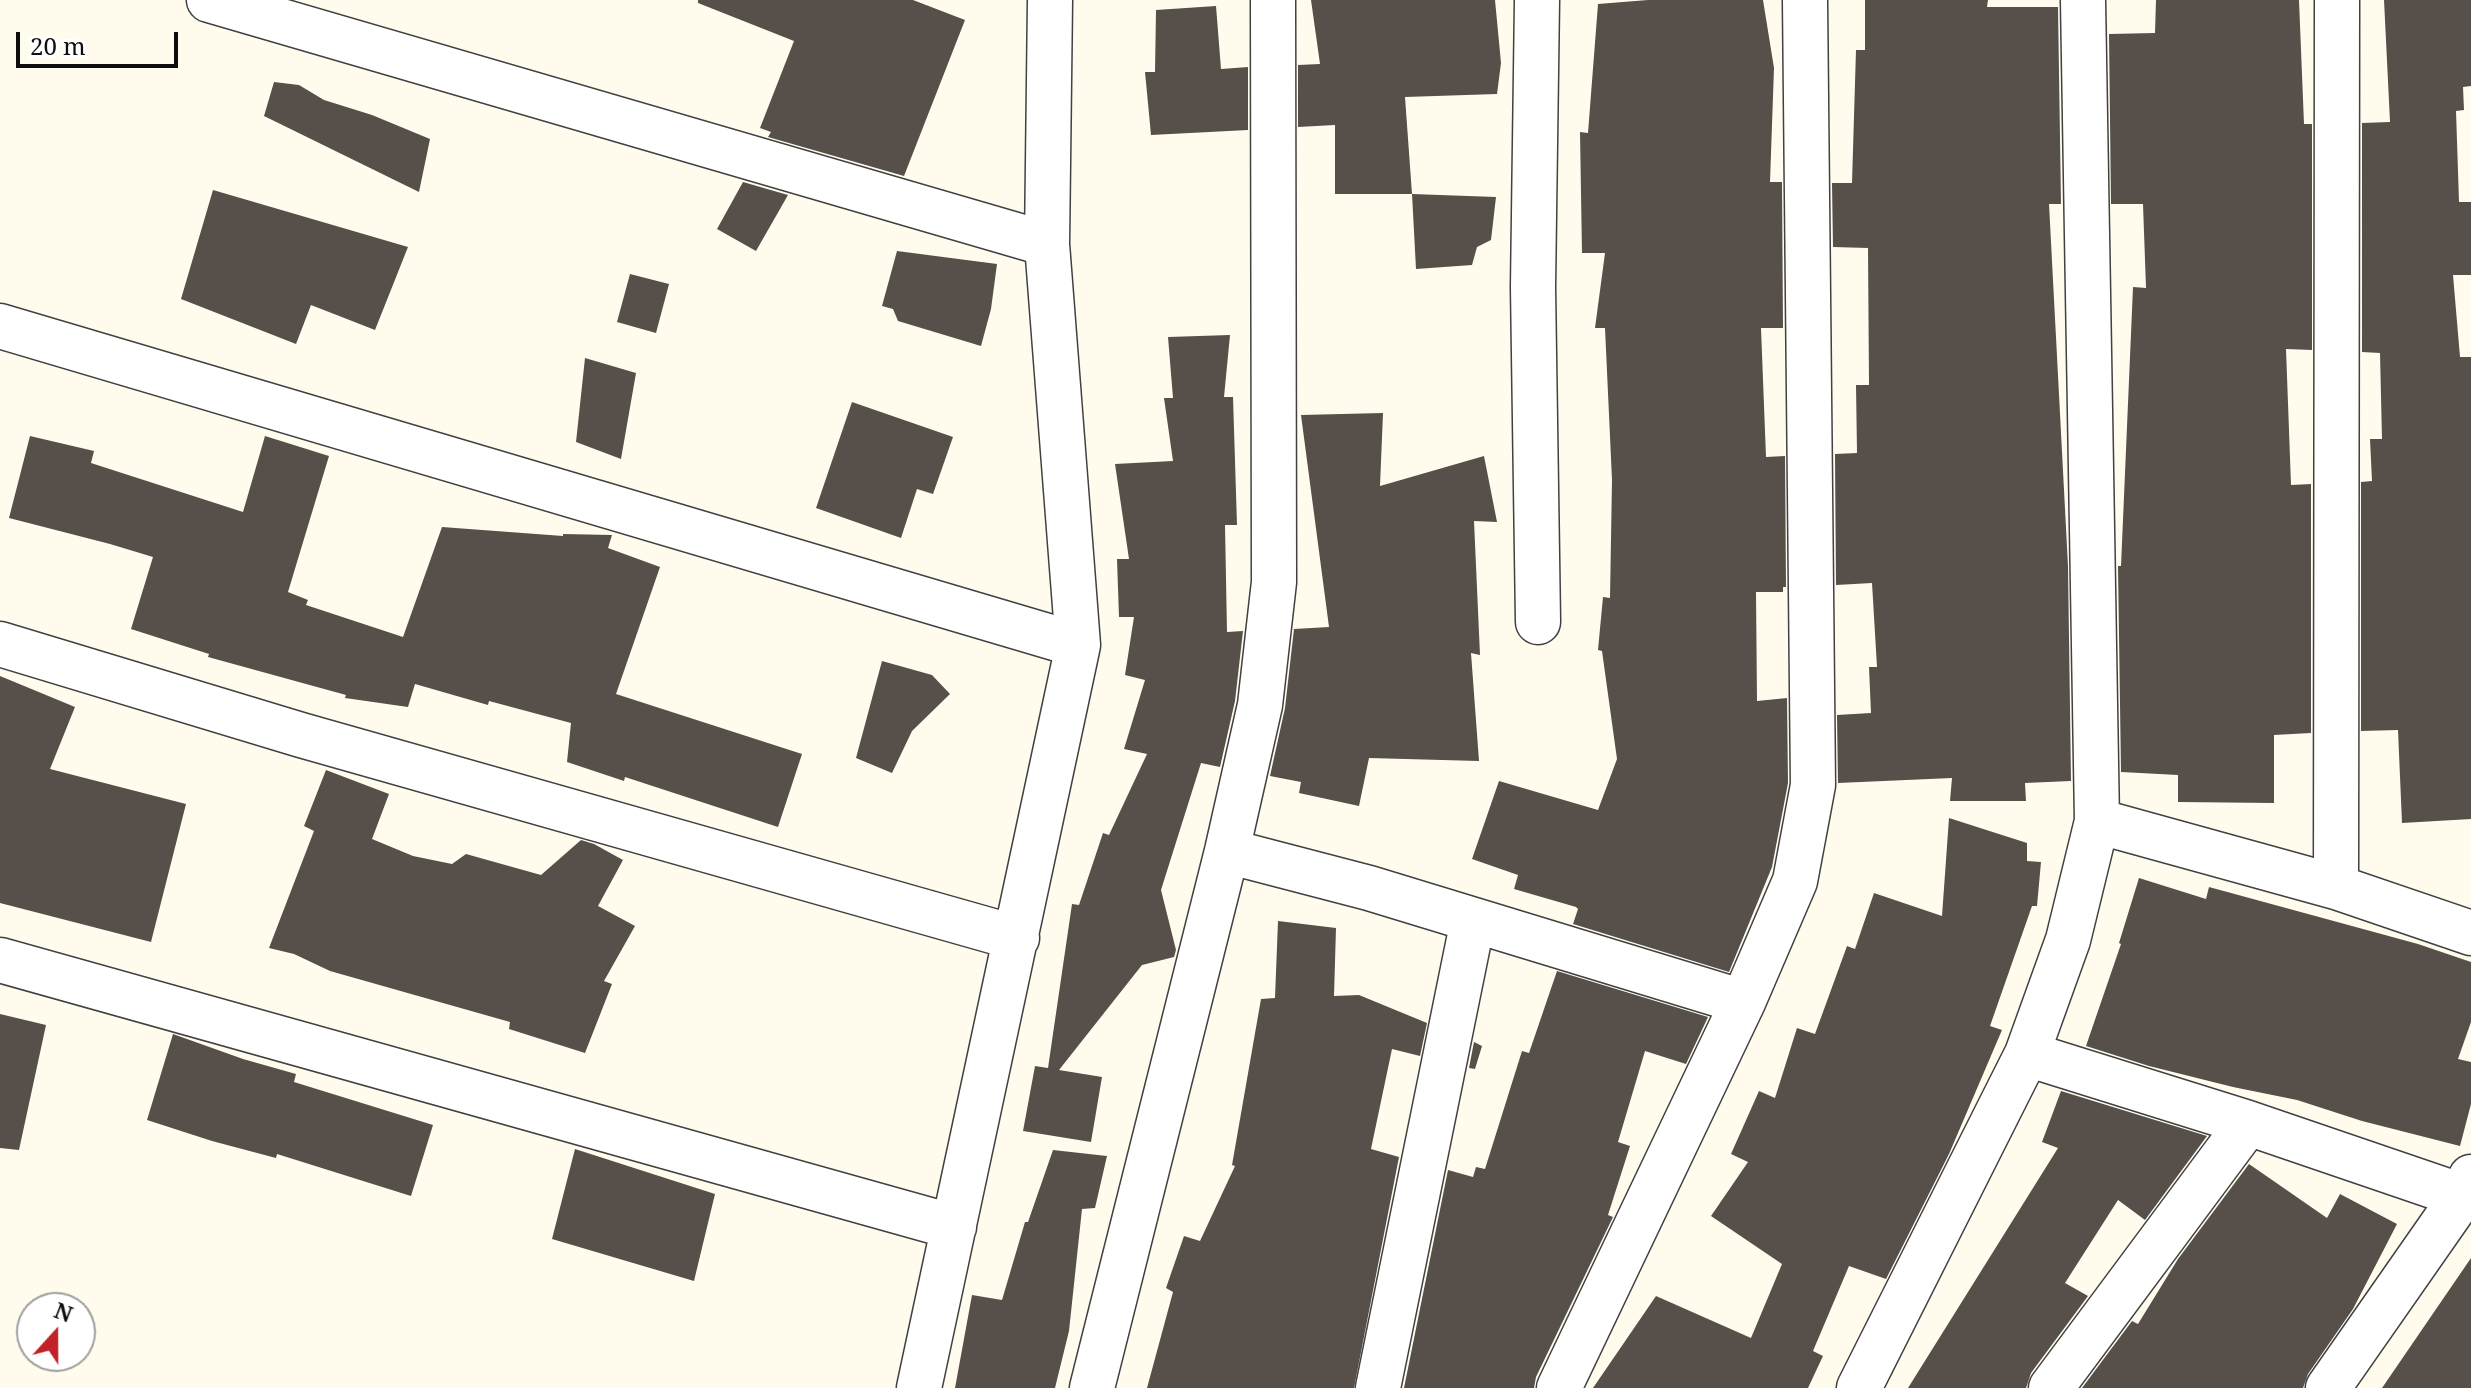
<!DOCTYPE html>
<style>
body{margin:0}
#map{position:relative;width:2471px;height:1388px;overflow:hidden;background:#fffcee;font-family:"Noto Serif",serif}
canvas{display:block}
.north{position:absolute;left:16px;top:1292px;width:80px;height:80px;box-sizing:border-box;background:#fff;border:2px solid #9f9f9f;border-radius:50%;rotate:21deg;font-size:22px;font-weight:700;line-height:32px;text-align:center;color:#0e0e0e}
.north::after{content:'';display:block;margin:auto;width:28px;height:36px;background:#c12227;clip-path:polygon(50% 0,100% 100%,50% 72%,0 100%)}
.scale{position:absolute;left:16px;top:32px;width:162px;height:36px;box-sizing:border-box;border:4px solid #0e0e0e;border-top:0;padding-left:10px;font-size:24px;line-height:28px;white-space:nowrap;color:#0e0e0e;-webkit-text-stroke:6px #fff;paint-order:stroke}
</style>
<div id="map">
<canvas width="2471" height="1388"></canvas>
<div class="north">N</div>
<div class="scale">20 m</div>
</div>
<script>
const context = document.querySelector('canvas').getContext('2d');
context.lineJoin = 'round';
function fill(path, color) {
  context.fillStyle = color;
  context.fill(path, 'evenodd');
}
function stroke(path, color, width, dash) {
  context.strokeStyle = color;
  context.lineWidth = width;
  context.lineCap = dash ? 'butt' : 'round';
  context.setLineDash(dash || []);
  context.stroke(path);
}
fill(new Path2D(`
 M698,0H913L965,20L904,176L768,137L771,132L760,128L794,41L698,3Z
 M1311,0H1495L1501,63L1497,94L1405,97L1412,194H1335V125L1298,127V65L1320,64Z
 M1648,0H1763L1774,68L1770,182H1782L1783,328H1761L1766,457L1785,456L1786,587H1783V592H1756L1757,701L1787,698L1788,783L1772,867L1729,972L1573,924L1578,909L1576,907L1514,889L1518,875L1472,859L1499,781L1598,810L1617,759L1602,651L1598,650L1603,597L1610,598L1612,480L1605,328H1595L1605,253H1582L1580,132L1588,133L1598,4Z
 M1865,0H1988L1987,7H2058L2061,204H2049L2068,566L2071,781L2025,783L2026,801H1950L1952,778L1838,783L1837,715L1871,713L1869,667H1877L1872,583L1836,585L1835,454L1857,453L1856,385H1869L1868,248L1833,247L1832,183H1852L1856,50H1865Z
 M2156,0H2299L2304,124H2312V350L2286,349L2291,485L2311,484V733L2274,735V803L2178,802V775L2121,772L2118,566H2121L2133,287L2146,288L2143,204H2111L2109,34L2155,33Z
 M2384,0H2471V86L2463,87L2464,110L2456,111L2459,202H2471V275H2453L2460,357H2471V819L2402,823L2398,730L2361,731V482L2372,481L2370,439H2382L2380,353L2362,352V123L2390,122Z
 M1216,6L1221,69L1248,67V130L1151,135L1145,72H1155L1156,10Z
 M274,82L299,85L324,100L372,115L430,139L419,192L264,116Z
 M743,182L788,195L756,251L717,229Z
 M213,190L408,247L375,330L311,305L296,344L181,299Z
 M1412,194L1496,197L1491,240L1477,247L1472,265L1416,269Z
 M897,251L997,264L991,309L981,346L898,321L893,309L882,306Z
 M630,274L669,284L656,333L617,322Z
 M1230,335L1224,397H1233L1237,525H1225L1227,632L1243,631L1235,701L1220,767L1201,763L1161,890L1176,950L1174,957L1142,965L1059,1070L1102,1077L1091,1142L1023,1131L1035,1066L1048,1068L1072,904L1079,905L1103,833L1109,835L1147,754L1124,749L1145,680L1125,675L1134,617H1119L1117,559H1129L1115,464L1173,461L1164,398H1173L1168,337Z
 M585,358L636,373L621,459L576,442Z
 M852,402L953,437L933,494L917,489L901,538L816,508Z
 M1383,413L1380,486L1484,456L1497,522L1474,521L1480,655L1471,653L1479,761L1369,758L1359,806L1299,793L1301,782L1270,776L1285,708L1294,629L1329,627L1301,415Z
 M30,436L94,451L91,463L243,512L265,436L329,456L288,592L308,600L306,605L403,637L442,527L563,536V534L612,535L608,548L660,567L616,694L802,754L778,827L625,777L624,781L567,762L571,723L489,701L488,705L415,684L408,707L345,698L346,695L208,657L209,654L131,629L153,557L110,544L9,518Z
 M882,661L932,675L950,694L912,731L892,773L856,758Z
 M0,676L75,707L50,769L186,804L151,942L0,903Z
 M326,770L389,794L372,839L413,856L452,864L466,854L541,875L581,840L594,844L623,860L598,906L635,926L604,981L612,984L585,1053L509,1029L510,1022L330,971L294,954L269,948L314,831L304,826Z
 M1949,818L2027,843V861L2041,862L2037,906H2032L1990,1026L2002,1030L1949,1154L1886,1279L1849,1266L1813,1351L1823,1356L1808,1388H1593L1656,1296L1751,1338L1782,1264L1711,1216L1748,1162L1731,1154L1759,1091L1775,1098L1797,1028L1815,1034L1847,946L1855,949L1874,893L1942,916Z
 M2139,878L2206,899L2209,887L2418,944L2471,962V1022L2458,1059L2471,1062V1104L2460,1146L2362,1121L2297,1100L2233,1087L2149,1066L2086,1046L2121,944L2119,943Z
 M1278,921L1336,928L1334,996L1359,995L1427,1023L1420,1056L1392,1049L1371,1149L1399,1157L1354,1388H1147L1173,1292L1166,1288L1184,1236L1200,1241L1235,1166L1232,1165L1261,999L1275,998Z
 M1557,971L1708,1017L1686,1064L1645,1051L1618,1142L1630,1146L1608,1215L1613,1217L1536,1377L1534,1388H1404L1448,1170L1473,1177L1476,1167L1485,1169L1522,1051L1529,1053Z
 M0,1014L46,1025L19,1150L0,1148Z
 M173,1034L243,1059L296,1074L294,1082L433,1125L411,1196L277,1154L276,1158L212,1141L147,1120Z
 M1474,1042L1482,1046L1475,1069L1469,1068Z
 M2061,1091L2207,1136L2145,1220L2118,1200L2065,1283L2088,1296L2031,1373L2026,1388H1908L2058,1148L2042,1142Z
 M575,1149L715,1194L694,1281L552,1239Z
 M1053,1150L1107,1156L1095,1208L1082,1209L1069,1331L1055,1388H955L972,1295L1002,1300L1025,1222H1028Z
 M2249,1164L2327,1218L2340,1194L2397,1224L2353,1309L2308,1374L2303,1388H2082L2132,1321L2138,1324L2178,1259Z
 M2471,1258V1388H2382Z`), '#574f4a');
const minor = new Path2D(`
 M209,0L1047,244
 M1537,0L1533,287L1538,622
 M0,326L1078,645
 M0,644L301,735L1017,938
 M2097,821L2336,887L2471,933
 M1227,851L1369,888L1743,1002
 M2336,887L2337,0
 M0,960L954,1227
 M2027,1054L2248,1123L2462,1196
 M919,1388L1078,645L1047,244L1050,0
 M1092,1388L1227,851L1260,705L1274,582L1273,0
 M1378,1388L1473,920
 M1559,1388L1743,1002L1795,881L1813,785L1805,0
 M1859,1388L2027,1054L2068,940L2097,821L2083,0
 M2051,1388L2248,1123
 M2328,1388L2462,1196L2471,1177`);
stroke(minor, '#414141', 47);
stroke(minor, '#fff', 44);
</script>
